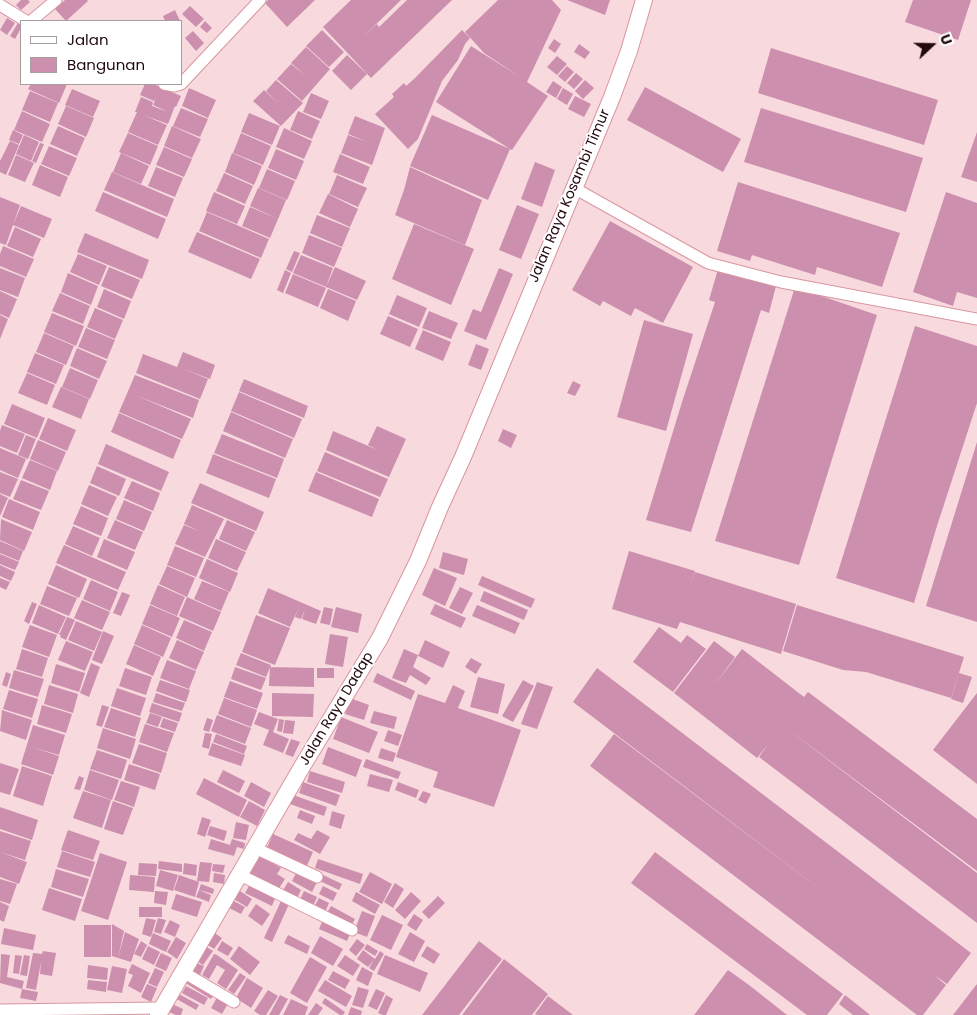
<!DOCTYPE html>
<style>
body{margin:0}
#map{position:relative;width:977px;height:1015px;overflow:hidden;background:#f8dade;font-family:Poppins,sans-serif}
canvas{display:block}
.legend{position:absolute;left:20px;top:20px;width:162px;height:65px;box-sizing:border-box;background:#fff;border:1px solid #a79d9f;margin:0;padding:6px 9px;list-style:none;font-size:15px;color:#220a0f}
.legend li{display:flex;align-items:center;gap:10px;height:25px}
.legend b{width:25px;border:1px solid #a79d9f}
.north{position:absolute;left:907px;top:20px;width:50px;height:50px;-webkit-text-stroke:4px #fff;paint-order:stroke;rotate:69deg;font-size:14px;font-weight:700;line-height:20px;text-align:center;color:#220a0f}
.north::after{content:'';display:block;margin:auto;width:18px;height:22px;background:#220a0f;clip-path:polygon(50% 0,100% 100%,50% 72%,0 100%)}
</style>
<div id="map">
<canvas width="977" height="1015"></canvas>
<ul class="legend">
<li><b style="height:6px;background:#fff"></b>Jalan</li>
<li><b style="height:14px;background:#cc8fad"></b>Bangunan</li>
</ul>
<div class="north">U</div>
</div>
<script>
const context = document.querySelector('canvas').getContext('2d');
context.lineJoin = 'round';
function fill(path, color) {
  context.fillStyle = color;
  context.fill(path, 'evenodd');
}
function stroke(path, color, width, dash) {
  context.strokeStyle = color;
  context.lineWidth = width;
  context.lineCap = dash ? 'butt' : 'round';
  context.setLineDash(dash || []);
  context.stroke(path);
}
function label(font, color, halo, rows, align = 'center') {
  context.font = font + ' Poppins,sans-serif';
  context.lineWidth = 4;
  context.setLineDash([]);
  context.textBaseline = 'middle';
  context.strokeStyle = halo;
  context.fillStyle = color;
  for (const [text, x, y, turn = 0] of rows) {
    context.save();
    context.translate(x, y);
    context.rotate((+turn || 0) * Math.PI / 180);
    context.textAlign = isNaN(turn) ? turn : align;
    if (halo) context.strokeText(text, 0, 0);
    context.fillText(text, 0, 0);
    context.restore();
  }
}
fill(new Path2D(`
 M21,0H28L30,2L21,10L16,5Z
 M65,0H87L88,1L66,21L55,9Z
 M268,0H315L287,27L265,3Z
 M351,0H401L362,38L377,24L379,27L407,0H452L371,78L323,27Z
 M498,0H552L561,10L527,82L548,96L512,150L510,149L488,200L410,166L432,115L510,149L436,102L471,46L520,77L484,53L465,32Z
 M567,0H610L605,15Z
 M913,0H971L958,40L905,22Z
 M190,6L204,19L196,27L182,14Z
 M175,10L180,21H165L163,16Z
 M7,18L15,23L7,35L0,30Z
 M205,21L212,28L207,33L200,27Z
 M18,23L21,25V28L15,39L10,36Z
 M322,30L344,52L329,67L306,46Z
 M462,30L470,38L465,44L458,60L442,81L418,139L408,149L375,114L394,97L392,94L404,83L406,86L415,78Z
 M193,31L204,43L196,51L185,38Z
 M554,39L561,44L555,53L548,48Z
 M579,44L590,52L585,59L574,52Z
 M306,47L330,69L302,101L277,79L291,64L306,76L291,63Z
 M771,48L938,100L924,145L758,93Z
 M347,55L367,74L351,90L332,71Z
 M557,56L567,64L557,75L547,67Z
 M567,66L574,72L565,82L558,76Z
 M576,73L583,79L574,89L567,83Z
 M276,80L303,103L281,126L253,101L264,90L279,104L266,91Z
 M585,80L594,88L583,99L575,91Z
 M553,81L562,87L556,98L546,92Z
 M31,84H67L59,103L28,89Z
 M145,84H153L181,96L176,107L175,106L168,124L143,115L167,125L158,145L128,132L137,112H135L141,97L153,102L152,106L168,112L153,105L156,98L154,101L140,95Z
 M645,87L741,139L723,172L627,120Z
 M189,88L216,100L208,118L182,106Z
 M563,88L573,94L567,105L557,99Z
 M72,89L100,101L93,117L65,105Z
 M30,91L58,103L50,122L22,110Z
 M311,93L329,101L321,119L303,112Z
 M575,96L591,104L584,117L568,109Z
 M66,106L94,118L86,137L58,124Z
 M181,108L208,119L200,137L173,126Z
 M761,108L923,158L906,212L744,162Z
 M22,111L50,124L42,142L14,130Z
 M298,111L320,121L312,139L290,130Z
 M249,113L280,126L272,145L241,132Z
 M355,116L385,128L372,165L341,153L348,135L368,142L348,134Z
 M58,126L85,138L77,156L50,144Z
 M172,126L201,139L192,158L164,146Z
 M284,128L312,141L304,159L276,147Z
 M13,130L23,135L19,144L9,140Z
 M977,132V182L961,177Z
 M128,133L158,146L150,165L119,152Z
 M241,133L271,146L263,165L233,153Z
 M24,135L39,142L31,161L16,154Z
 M10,141L19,145L6,175L0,172V161Z
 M40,143L44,144L36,163L32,161Z
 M49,146L77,158L69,176L41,164Z
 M164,147L192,159L184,177L156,165Z
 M276,149L304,161L296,180L268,168Z
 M121,153L149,166L141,184L113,172Z
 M232,153L262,166L254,185L225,172Z
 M340,154L370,167L363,184L333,172Z
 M16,155L34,163L25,182L8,175Z
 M535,162L555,170L542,207L521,199Z
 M40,165L68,177L60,197L32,185Z
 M156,167L183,178L175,197L148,186Z
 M410,167L482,200L465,245L395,215L404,190Z
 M267,169L295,181L287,200L259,188Z
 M112,172L174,199L167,217L104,190Z
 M224,173L253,186L245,204L216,191Z
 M337,175L367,188L358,207L329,194Z
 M738,182L900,233L882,287L817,267L815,275L752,255L750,261L717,251Z
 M258,188L286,200L278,219L250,206Z
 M103,192L166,219L158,239L95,211Z
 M214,192L245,206L237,224L206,211Z
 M946,192L977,203V298L957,292L953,306L913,292Z
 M328,194L358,209L350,227L319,213Z
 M0,197L20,205L6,245L0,243Z
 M517,205L539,214L521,259L499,250Z
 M21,206L52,219L44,238L13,225Z
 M250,207L278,219L270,238L242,226Z
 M207,212L269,239L261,258L199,231Z
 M317,215L350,228L342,247L310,233Z
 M610,221L693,267L663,323L635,308L631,316L603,301L600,306L572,290Z
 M414,224L474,249L451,305L392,279Z
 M15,227L41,239L33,257L7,246Z
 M197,232L260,259L251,279L188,252Z
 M85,233L149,260L142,279L77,252Z
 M309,235L342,248L334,267L302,253Z
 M3,246L34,259L26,277L0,266V254Z
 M294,251L300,253L292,272L286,269Z
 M78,254L107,266L99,285L70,272Z
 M301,255L333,268L326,287L293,273Z
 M109,267L140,280L132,299L101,286Z
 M335,267L366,281L357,300L326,287Z
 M0,268L25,278L18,297L0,290Z
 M499,268L513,274L486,340L464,331L473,309L481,312Z
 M718,269L776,286L769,313L761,310L691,532L646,520L682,402L715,302L709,300Z
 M285,270L291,273L283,293L277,290Z
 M68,273L98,286L91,305L61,292Z
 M293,274L326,288L318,307L285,293Z
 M795,287L877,315L799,565L715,541Z
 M104,289L131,301L124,319L97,307Z
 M328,289L356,301L348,321L320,308Z
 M0,291L17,299L9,318L0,314Z
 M60,293L90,306L83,324L52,311Z
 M397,295L427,308L419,327L389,314Z
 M95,308L123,320L115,339L87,327Z
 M429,311L458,323L451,339L422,328Z
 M52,313L84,326L76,346L44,332Z
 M0,315L8,319L0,339Z
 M388,316L418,329L410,347L380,334Z
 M644,320L693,334L666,431L617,417Z
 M915,326L977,346V403L937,526L914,603L836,578Z
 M86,328L115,340L107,359L78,347Z
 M423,330L451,342L443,361L415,349Z
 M44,333L74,346L66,365L36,352Z
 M476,344L489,349L481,370L468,365Z
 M77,348L107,361L99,379L70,366Z
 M183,352L215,365L210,379L181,368L208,379L200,399L136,373L143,354L177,367Z
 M35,353L64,365L56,384L27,372Z
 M70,368L98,380L90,399L62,387Z
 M27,373L55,385L47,405L18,393Z
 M135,375L199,400L193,418L135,395L191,419L182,439L119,412Z
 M244,379L308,406L304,418L239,391Z
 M573,381L581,385L575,396L567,393Z
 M61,387L89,399L81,419L52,407Z
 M239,392L302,419L294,438L231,411Z
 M12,404L45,418L37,438L4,424Z
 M231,412L293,439L285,458L223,431Z
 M119,413L181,440L173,459L111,432Z
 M48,418L76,430L67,451L39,439Z
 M2,425L25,434L17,453L0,446V431Z
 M377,426L406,439L389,477L326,450L333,431L378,450L368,445Z
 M503,429L517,435L511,448L498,441Z
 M222,434L284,459L277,478L214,453Z
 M26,435L36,439L28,459L18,455Z
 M38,440L66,452L58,471L30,459Z
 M977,442V622L926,606Z
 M106,444L169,472L161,491L98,464Z
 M0,448L26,459L18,478L0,470Z
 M325,452L388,479L380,497L317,471Z
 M213,454L276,479L269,498L206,473Z
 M30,460L57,471L50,490L22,478Z
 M97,466L126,479L119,496L90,483Z
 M0,472L18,479L10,497L0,493Z
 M316,472L379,499L372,517L308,491Z
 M21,480L49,491L41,510L13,499Z
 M132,481L160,493L153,511L124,498Z
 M200,483L264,512L256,531L191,503Z
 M89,485L117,497L108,516L81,504Z
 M0,494L8,498L0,516Z
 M9,499L40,512L33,530L2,517Z
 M124,500L152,512L144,531L116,519Z
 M192,505L224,519L205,557L175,544L184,525L199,531L184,524Z
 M81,506L108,518L101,536L73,524Z
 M1,519L32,532L24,551L0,540Z
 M115,520L143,532L135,550L107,538Z
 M227,520L255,532L246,551L219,539Z
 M73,526L100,538L92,556L65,544Z
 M104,539L135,552L127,570L97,557Z
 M216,539L246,552L237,571L208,558Z
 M0,541L23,551L19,561L0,553Z
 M64,545L126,572L118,590L56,563Z
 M175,546L204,558L196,577L167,565Z
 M629,551L695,571L690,585L695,572L796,604L781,654L680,622L677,629L612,609Z
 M443,552L468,559L464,575L439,568Z
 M0,554L19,562L15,570L0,564Z
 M207,559L238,573L230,592L199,578Z
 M0,565L15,572L11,581L0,576Z
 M56,565L87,579L79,598L48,584Z
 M167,566L195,578L187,597L159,584Z
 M434,568L457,578L445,606L422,595Z
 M482,576L535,599L531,608L478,585Z
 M0,578L10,582L6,590L0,587Z
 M91,580L118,592L110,611L83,599Z
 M202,581L229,592L221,611L194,599Z
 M158,585L185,597L177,616L150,604Z
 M47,586L77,598L69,616L40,604Z
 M460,587L473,593L462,614L449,608Z
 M268,588L321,611L316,624L302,619L305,609L301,619L295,617L299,607L290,627L258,613Z
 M484,591L528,610L524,620L480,601Z
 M122,592L130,595L121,616L113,613Z
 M187,597L221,612L213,631L179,616Z
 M82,600L110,612L102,630L74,618Z
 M32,602L37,604L29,624L24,621Z
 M435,604L466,618L461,628L430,614Z
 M39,605L66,617L58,634L32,623Z
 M150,605L180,618L172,637L142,624Z
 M477,605L520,623L515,634L472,616Z
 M797,605L964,657L951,698L866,672L843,670L783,651Z
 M324,607L333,609L330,625L320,623Z
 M336,607L362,614L358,633L331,627Z
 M256,615L290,628L275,665L242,652Z
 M67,617L75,620L66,640L60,637L61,635H59Z
 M184,620L212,632L204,651L176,638Z
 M76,621L102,632L94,651L68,640Z
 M30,625L57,635L49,657L22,647Z
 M142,625L171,638L163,657L134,644Z
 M659,627L681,643L687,635L706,649L673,692L633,662Z
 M103,631L114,636L102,664L92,660Z
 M330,634L348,637L343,667L325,664Z
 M177,640L204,652L196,670L169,658Z
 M425,640L450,652L443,668L418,656Z
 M66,641L93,652L85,671L58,660Z
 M714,641L735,657L714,686L742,649L804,697L808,692L977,819V871L782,725L977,873V923L759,757L768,744L757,758L674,693Z
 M134,645L161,657L153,676L126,664Z
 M22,649L48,658L42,677L16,669Z
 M404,649L418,655L413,667L431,678L426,685L410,675L406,683L392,678Z
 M241,653L271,665L266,677L236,665Z
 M471,658L482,664L476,674L465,667Z
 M167,660L196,671L189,689L160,678Z
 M91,663L100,667L89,697L80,693Z
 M56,664L85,673L79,692L51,683Z
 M235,667L266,678L261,690L231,679Z
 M270,667L314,668V687L269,686Z
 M125,668L152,677L146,695L119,686Z
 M317,668H334V678H317Z
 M597,668L971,953L947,984L934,975L946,985L923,1015H917L590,766L614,734L841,905L573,702Z
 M14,670L44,679L38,697L9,688Z
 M6,672L11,674L7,687L2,685Z
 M377,673L415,691L411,700L373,682Z
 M959,673L972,677L963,703L951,699Z
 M478,677L505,684L498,714L470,707Z
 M160,680L190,690L186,702L156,691Z
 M523,680L534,686L513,722L502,716Z
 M230,681L263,693L257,709L224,697Z
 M537,682L553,687L537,729L521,724Z
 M49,685L78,694L73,713L44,704Z
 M453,685L465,691L458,708L521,730L494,807L433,787L438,772L396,757L418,694L445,703Z
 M117,688L146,698L140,716L111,706Z
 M9,690L38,699L32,718L3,709Z
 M156,693L185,703L182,711L153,702Z
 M272,693L314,694L313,717L272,716Z
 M977,693V784L933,750Z
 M224,698L257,710L251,727L218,714Z
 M350,698L369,705L364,720L345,714Z
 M152,703L182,713L179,722L149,712Z
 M42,705L72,714L66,733L37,724Z
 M102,705L109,707L102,727L96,725Z
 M111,708L141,718L135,737L104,727Z
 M2,710L32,720L26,740L0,731Z
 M374,711L397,717L394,729L370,723Z
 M259,712L278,719L273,732L289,739L283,753L263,745L269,730L254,724Z
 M150,713L162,717L158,727L146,723Z
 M217,715L251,728L245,744L211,731Z
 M341,717L378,732L369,753L333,739Z
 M163,718L178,723L175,732L160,727Z
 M207,718L213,720L209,732L203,730Z
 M279,719L284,720L282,732L277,731Z
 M285,720L295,721L293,734L283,733Z
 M145,724L174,733L167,752L139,742Z
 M33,725L65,735L59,755L32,747L59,756L53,775L21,764Z
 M103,728L136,739L130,759L97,748Z
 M388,730L402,735L398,746L384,741Z
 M205,733L212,734L209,749L202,747Z
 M216,734L247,746L244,754L213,742Z
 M291,739L300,742L293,757L285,754Z
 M212,743L245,755L241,766L208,755Z
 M139,744L167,753L161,773L132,763Z
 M328,747L362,760L356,777L322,764Z
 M381,748L396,753L393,762L378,758Z
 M97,750L127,760L121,779L90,769Z
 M366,759L401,772L398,779L363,767Z
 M0,763L19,769L10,795L0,792Z
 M129,764L160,774L155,790L124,780Z
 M22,766L52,776L43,806L13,796Z
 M90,770L119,780L112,800L84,790Z
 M223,770L245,781L239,793L217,782Z
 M310,771L345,782L342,793L307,782Z
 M370,774L393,780L389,792L367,786Z
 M79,776L84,778L80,790L74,789Z
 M204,778L247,800L239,817L196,794Z
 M121,781L140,787L134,807L114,800Z
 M251,782L271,793L264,807L244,796Z
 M303,782L340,795L336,806L299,793Z
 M398,782L419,790L416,798L395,790Z
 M83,791L111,800L102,828L73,818Z
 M423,791L431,794L426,804L418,800Z
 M293,795L327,807L324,816L290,804Z
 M113,801L133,808L123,835L104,829Z
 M249,801L265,810L257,826L240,817Z
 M0,807L38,820L32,840L0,829Z
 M300,810L315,816L312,824L297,818Z
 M332,811L345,815L341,829L329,825Z
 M202,817L211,820L205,837L197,834Z
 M236,822L249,825L246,840L233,838Z
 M210,826L227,831L224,841L207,835Z
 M68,830L100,841L93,860L61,850Z
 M317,830L330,837L320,854L294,840L298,833L311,839Z
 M0,831L31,841L25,860L0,852Z
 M273,834L313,852L306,868L266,850Z
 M211,839L230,845L232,839L245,843L244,849L237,847L234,856L208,849Z
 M62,851L95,862L90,877L57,867Z
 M0,852L27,862L19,884L0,877Z
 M655,852L843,994L827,1015H807L631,883Z
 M100,853L127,862L108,920L81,911Z
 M258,855L281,868L277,874L285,879L278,890L248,872Z
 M318,859L363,874L360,884L315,868Z
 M159,861L182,864V872L158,869Z
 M200,862L212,863L209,882L197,881Z
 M139,863L157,864L156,876L138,875Z
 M184,863L197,865L196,876L183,874Z
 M213,864L225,865L223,873L212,871Z
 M56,869L89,879L83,897L51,887Z
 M160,870L178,875L173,891L156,886Z
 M297,871L317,882L312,892L292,881Z
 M370,872L392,884L382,904L359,892Z
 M214,873L225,875L224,884L213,882Z
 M321,874L342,884L339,890L318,880Z
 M130,875L155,877L154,892L129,890Z
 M179,875L199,882L195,897L174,890Z
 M0,879L17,884L10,904L0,901Z
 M288,882L301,890L296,900L282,892Z
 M395,883L404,889L393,908L384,902Z
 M201,884L214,889L213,894L199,890Z
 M250,884L276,896L272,906L245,893Z
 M323,886L337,893L333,901L319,894Z
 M49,888L82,899L75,921L42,910Z
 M237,889L252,899L247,907L232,898Z
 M199,890L211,895L209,902L196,897Z
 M155,891L168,892L166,905L154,903Z
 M304,891L317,897L313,906L300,900Z
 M356,892L380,905L375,914L352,901Z
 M411,892L421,901L405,919L395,910Z
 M176,894L202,902L197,917L171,909Z
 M438,896L445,903L429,919L422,912Z
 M319,898L329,903L326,910L315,905Z
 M230,899L245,907L241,914L227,907Z
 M281,901L289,904L272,942L264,938Z
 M0,902L9,906L4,922L0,920Z
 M256,904L270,914L262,926L248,916Z
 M331,906L355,919L350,928L326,915Z
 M139,907H162V917H139Z
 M362,911L375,916L367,937L354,932Z
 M414,914L423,920L416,931L407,925Z
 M382,915L403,925L391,950L370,940Z
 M146,918L156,920L151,937L142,934Z
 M158,918L166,920L161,934L154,932Z
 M170,920L180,925L175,937L164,932Z
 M323,920L351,932L347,941L319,929Z
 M112,924L124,931L118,958L112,956Z
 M84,925H111V957H84Z
 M4,928L36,935L33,950L1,944Z
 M125,932L139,939L131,962L118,958Z
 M213,932L222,938L214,949L205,943Z
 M410,932L425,941L414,962L398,954Z
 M153,933L171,941L166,952L149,944Z
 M288,935L310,946L307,954L284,943Z
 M320,936L343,949L333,966L311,953Z
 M176,937L186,943L177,959L167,952Z
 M357,939L365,945L356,956L349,950Z
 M141,941L147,945L141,957L134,954Z
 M222,941L233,948L228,956L217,950Z
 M479,941L502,959L459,1015H422Z
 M367,944L378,951L375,956L364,949Z
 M203,945L213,951L203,965L194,959Z
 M148,946L160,952L154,965L142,959Z
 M239,946L260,962L250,975L230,959Z
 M427,946L440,954L434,964L421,956Z
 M363,950L375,959L380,951L384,954L374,971L369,968L374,960L368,967L357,959Z
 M43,951L56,953L52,976L40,974L41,962L36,990L26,988L33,953L42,954Z
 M161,953L172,958L166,971L155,966Z
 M1,954L10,955L7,977L24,981L22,989L0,983Z
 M214,954L217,955L238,970L226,989L217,983L225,970L217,965L209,979L202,975Z
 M15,955L22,956L19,974L13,973Z
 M24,955L30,956L27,976L20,975Z
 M345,955L360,965L353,976L337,966Z
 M385,955L428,973L420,992L377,974Z
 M310,957L327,967L307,1003L290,993Z
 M504,959L548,994L532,1015H462Z
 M191,961L204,966L200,975L187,970Z
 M132,964L150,973L141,993L128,986L133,975L128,973Z
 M88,965L108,968L107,980L87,978Z
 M112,966L127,969L122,993L107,990Z
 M362,967L373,973L368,986L356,980Z
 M155,968L164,972L157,987L148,983Z
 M728,970L749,985L787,1015H694Z
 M333,971L350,980L345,989L328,980Z
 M240,973L246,977L234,994L228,990Z
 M188,977L214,994L211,999L184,982Z
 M247,978L263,988L251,1008L236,998Z
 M88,980L107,982L106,992L87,989Z
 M325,980L352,996L346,1007L318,991Z
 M147,984L157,988L151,1002L141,997Z
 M977,984V1015H953L973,989Z
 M186,986L208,998L204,1005L182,993Z
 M358,987L369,990L363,1008L352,1005Z
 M22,989L38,992L36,1001L20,998Z
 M376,989L385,993L377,1010L368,1006Z
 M268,990L278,996L266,1015H260L254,1011Z
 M177,993L199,1005L196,1010L175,998Z
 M219,994L230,1000L222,1014L211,1008Z
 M280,995L288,999L279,1015H269Z
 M386,995L393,999L386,1015H383L378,1013Z
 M845,995L864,1010L870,1015H853L839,1004Z
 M548,996L573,1015H537L535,1014Z
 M325,998L345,1012L343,1015H340L322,1003Z
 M291,999L308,1007L305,1015H283Z
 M316,1003L323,1008L318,1015H308Z
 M172,1004L183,1009L181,1015H176L169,1012Z
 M351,1007L362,1011L361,1015H348Z`), '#cc8fad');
const street = new Path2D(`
 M0,5L26,21
 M31,21L56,0
 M164,84L174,86L181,84
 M181,84L260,0
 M574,188L708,263L781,282L977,319
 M255,848L317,877
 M240,875L352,930
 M183,972L234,1002
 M0,1010L162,1008`);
const secondary = new Path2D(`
 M158,1015L303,765L380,638L418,561L440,507L463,457L612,97L629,51L644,0`);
stroke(street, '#d995a0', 13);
stroke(secondary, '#d995a0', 18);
stroke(street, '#fff', 11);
stroke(secondary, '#fff', 16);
label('14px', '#220a0f', '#fff', [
 ["Jalan Raya Kosambi Timur",570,196,-67],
 ["Jalan Raya Dadap",337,709,-59]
]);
</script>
